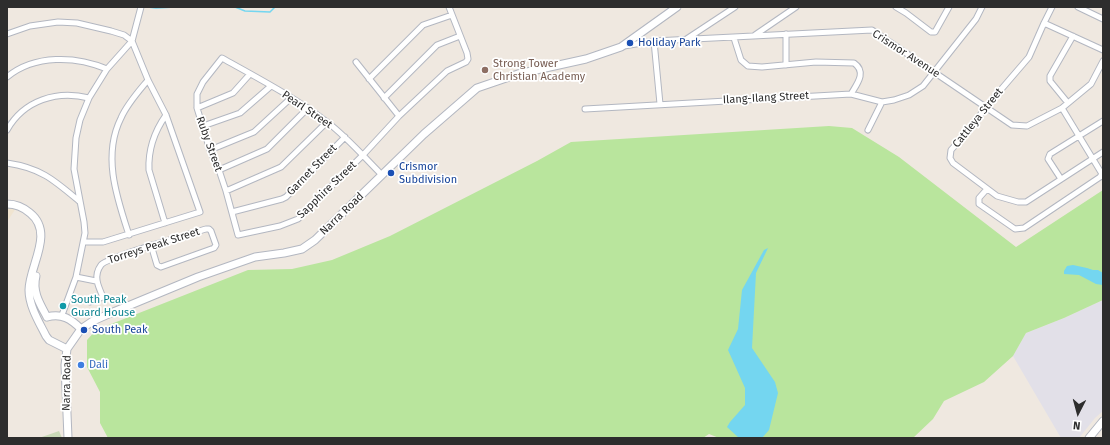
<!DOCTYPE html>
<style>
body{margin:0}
#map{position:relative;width:1110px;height:445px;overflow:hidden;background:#efe8e0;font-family:"Fira Sans",sans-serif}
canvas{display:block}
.frame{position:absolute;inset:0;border:8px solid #2d2d2d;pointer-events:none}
.north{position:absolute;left:1058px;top:393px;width:40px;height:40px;-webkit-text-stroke:3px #fff;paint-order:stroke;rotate:186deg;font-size:11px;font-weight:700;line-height:16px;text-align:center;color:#2d2d2d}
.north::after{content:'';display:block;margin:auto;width:14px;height:18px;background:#2d2d2d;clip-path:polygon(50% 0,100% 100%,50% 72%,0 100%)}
</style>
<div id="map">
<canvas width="1110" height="445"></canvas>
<div class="frame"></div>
<div class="north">N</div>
</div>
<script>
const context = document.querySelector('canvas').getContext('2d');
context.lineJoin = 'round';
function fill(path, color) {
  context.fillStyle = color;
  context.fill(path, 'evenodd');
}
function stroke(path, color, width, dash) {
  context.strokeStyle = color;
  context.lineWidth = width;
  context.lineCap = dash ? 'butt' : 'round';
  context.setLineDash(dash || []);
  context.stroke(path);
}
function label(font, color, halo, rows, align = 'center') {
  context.font = font + ' "Fira Sans",sans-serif';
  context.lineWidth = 3.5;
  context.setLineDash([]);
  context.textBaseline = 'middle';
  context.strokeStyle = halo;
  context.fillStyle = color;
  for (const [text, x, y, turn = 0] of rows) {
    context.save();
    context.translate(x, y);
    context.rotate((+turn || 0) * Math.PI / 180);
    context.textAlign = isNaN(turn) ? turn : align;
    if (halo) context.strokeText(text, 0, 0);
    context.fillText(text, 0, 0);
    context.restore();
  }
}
fill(new Path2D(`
 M1103,300V411L1095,418L1079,438H1061L1013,356L1026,333L1064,318Z`), '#e2e0e8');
fill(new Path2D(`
 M7,207L16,208L7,222Z`), '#f0e4d0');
fill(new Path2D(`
 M829,126L852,128L899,157L1016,247L1103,190V300L1064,318L1026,333L1013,356L984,382L944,401L933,419L913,438H719L709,434L703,438H108L100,423V392L87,367V340L96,330L248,270L292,269L332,260L390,236L537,161L571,142Z`), '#b9e59d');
fill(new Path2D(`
 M59,431L62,438H39Z`), '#c9d9b7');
fill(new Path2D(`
 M768,248L756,273L752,348L775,382L778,393L769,430L762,438H739L727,427L730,422L745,405V388L728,350L738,329L742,290L764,250Z
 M1073,265L1087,268L1093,270H1098L1103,273V285L1096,284L1079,275L1064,274V271L1067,266Z`), '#74d6f0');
stroke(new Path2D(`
 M147,7L156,8L176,7
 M235,7L245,11L270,12L275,7`), '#74d6f0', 1.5);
const street = new Path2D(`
 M896,7L906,13L931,32H935L949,7
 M1052,7L1044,23L1029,57L986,107L969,130L951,150L950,158L953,163L997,196L1018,202H1026L1103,152
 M1078,7L1103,19
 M1044,23L1103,50
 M7,34L30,26L58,22L77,23L111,31L124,35L132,41L148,80L166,115L200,212L103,242H84
 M786,34V65
 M755,35L796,7
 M734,38L741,60L748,66L762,67L816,62L854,63C867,72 857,84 851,94
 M685,40L735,7
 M654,41L660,104
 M624,46L654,41L872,30L1012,125L1027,126L1062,108L1091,84L1103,61
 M356,62L399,116
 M7,77C35,54 76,56 107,69
 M369,79L423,25L452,15
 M384,98L437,45L460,36
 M1068,103L1050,81V76L1073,36
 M197,108L233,93L250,74
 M585,109L851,94L882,102L894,100L909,95L923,86L976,19L982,7
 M203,126L240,113L271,86
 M7,130C24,100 57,90 89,98
 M868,130L882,102
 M210,150L254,132L291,98
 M7,163C41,168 54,180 79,201
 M219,170L267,149L308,108
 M382,175C364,157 347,137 327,122C296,98 256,77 222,58L203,82L197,94V108L210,150L219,170L226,191L238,235L280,226L298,219L363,155L399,116L447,71L466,62L468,59L467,53L449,7
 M1061,179L1048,159L1050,154L1103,121
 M987,189L979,198V204L1015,229L1024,228L1100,177L1102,174L1062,108
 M226,191L281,167L327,122
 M232,212L282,199L286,197L345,137
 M165,223L149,170C148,149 154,132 166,115
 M129,235C117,198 102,156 121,118C127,104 138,92 148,80
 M76,277L96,281
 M90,302L103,297C98,286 93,276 101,265C107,257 190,234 206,229H209L211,231L216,245L214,248L161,267L157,265L151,245
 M62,315L76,277L85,233L84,222L74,169L76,138L80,120L89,98L107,69L132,41L141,7`);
const secondary = new Path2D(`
 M7,204C15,204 23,207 30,213C55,233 29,266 29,290C29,306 39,322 46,336L49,340L67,349
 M36,276C32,292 40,304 47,317
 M47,317C62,313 71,319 81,329
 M68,438L65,365L67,349L81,329L93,321L111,313L198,277L255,257L284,253L302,249L315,240L424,134L477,88L518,74L586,59L621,47L677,7
 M1089,438L1103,421`);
stroke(street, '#b3b7c1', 7);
stroke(secondary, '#b3b7c1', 9);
stroke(street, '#fff', 5);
stroke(secondary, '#fff', 7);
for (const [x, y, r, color] of [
 [630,43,4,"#1a4fb4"],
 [485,70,4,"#8d6e63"],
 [391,173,4,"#1a4fb4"],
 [63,306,4,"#0f9aa8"],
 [84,330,4,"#1a4fb4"],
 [81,365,4,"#3f7fe0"]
]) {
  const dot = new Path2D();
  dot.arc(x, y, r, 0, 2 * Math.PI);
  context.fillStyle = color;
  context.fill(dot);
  stroke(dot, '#fff', 1.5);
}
label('11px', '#164399', '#fff', [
 ["Holiday Park",638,43],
 ["Crismor",399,167],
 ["Subdivision",399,180],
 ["South Peak",92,330]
], 'left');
label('11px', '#2d2d2d', '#fff', [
 ["Crismor Avenue",906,54,33],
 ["Ilang-Ilang Street",766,98,-3],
 ["Pearl Street",307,110,34],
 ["Cattleya Street",978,118,-51],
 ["Ruby Street",209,144,70],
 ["Garnet Street",312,170,-46],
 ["Sapphire Street",327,190,-44],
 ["Narra Road",342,214,-44],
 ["Torreys Peak Street",154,246,-18],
 ["Narra Road",67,383,-89]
]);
label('11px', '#785e54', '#fff', [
 ["Strong Tower",493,64],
 ["Christian Academy",493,77]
], 'left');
label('11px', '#0d838f', '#fff', [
 ["South Peak",71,300],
 ["Guard House",71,313]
], 'left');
label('11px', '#366cbe', '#fff', [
 ["Dali",89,365]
], 'left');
</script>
